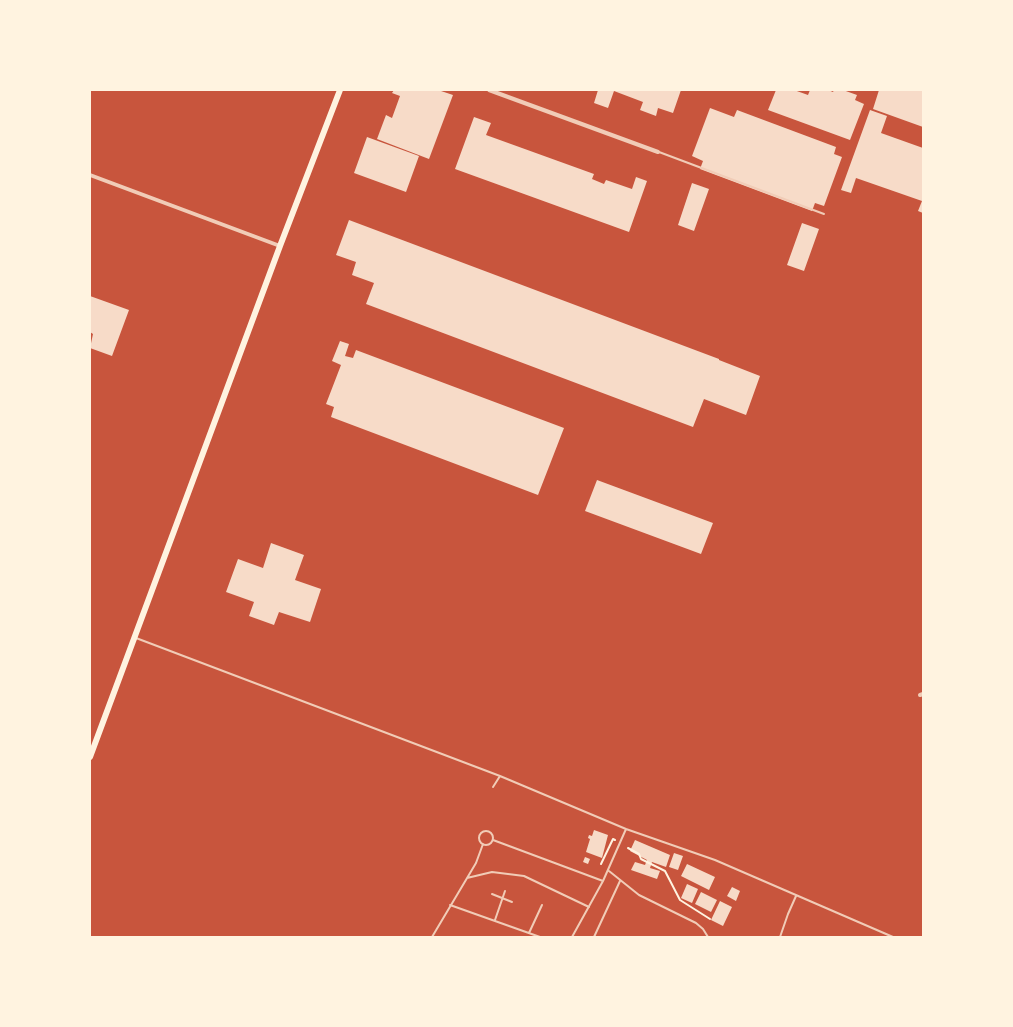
<!DOCTYPE html>
<style>
body{margin:0}
#map{position:relative;width:1013px;height:1027px;overflow:hidden;background:#c8553d;font-family:"Nunito Sans",sans-serif}
canvas{display:block}
.frame{position:absolute;inset:0;border:91px solid #fff3e0;pointer-events:none}
</style>
<div id="map">
<canvas width="1013" height="1027"></canvas>
<div class="frame"></div>
</div>
<script>
const context = document.querySelector('canvas').getContext('2d');
context.lineJoin = 'round';
function fill(path, color) {
  context.fillStyle = color;
  context.fill(path, 'evenodd');
}
function stroke(path, color, width, dash) {
  context.strokeStyle = color;
  context.lineWidth = width;
  context.lineCap = dash ? 'butt' : 'round';
  context.setLineDash(dash || []);
  context.stroke(path);
}
fill(new Path2D(`
 M394,90H438L453,95L429,159L377,139L386,115L392,118L400,96L392,93Z
 M598,90H681L673,113L658,108L656,116L640,110L643,102L614,91L608,108L594,103Z
 M776,90H794L808,95L810,90H828L833,92L834,90H843L857,95L855,100L864,104L850,140L768,110Z
 M879,90H923V127L873,109Z
 M710,108L734,117L737,110L836,147L834,154L842,157L824,206L815,203L812,211L700,169L703,161L692,156Z
 M870,110L887,116L881,133L923,148V213L918,211L922,201L856,178L851,193L841,190Z
 M474,117L491,123L486,135L594,174L592,179L604,184L606,180L632,189L636,177L647,181L629,232L455,169Z
 M367,137L419,156L406,192L354,173Z
 M692,183L709,189L694,231L678,225Z
 M349,220L719,359V360L760,376L746,415L704,399L693,427L366,304L374,283L352,275L356,262L336,255Z
 M802,223L819,229L804,271L787,265Z
 M90,296L129,310L112,356L90,348L93,334L90,332Z
 M340,341L349,344L345,356L353,358L356,350L564,428L538,495L331,417L334,407L326,404L341,365L332,361Z
 M597,480L713,523L701,554L585,511Z
 M271,543L304,555L295,580L321,589L310,622L279,612L274,625L249,616L254,602L226,592L238,559L263,568Z
 M594,830L608,835L602,858L586,852L590,839L588,838L589,835L592,836Z
 M635,840L670,855L666,867L652,862L650,868L660,871L657,879L631,870L635,862L645,865L647,860L630,851Z
 M674,853L683,856L678,870L669,867Z
 M585,857L590,859L588,864L583,862Z
 M687,864L715,877L709,890L681,876Z
 M687,884L698,889L692,903L681,898Z
 M732,887L740,891L736,901L727,896Z
 M701,892L717,900L711,912L695,904Z
 M720,901L732,907L723,926L711,920Z`), '#f7dbc8');
stroke(new Path2D(`
 M628,848L639,854L641,859L665,871L680,900L710,919
 M601,864L613,839L615,840`), '#fff3e0', 2);
stroke(new Path2D(`
 M659,152L824,214
 M136,638L500,776L626,829L715,860L893,937
 M493,787L500,776
 M479 838a7 7 0 1 1 14 0a7 7 0 1 1-14 0Z
 M493,840L603,881
 M609,871L639,895L696,923L703,929L708,937
 M467,878L492,872L524,876L589,907
 M492,894L512,902
 M450,905L540,937
 M495,920L505,891
 M529,933L542,905
 M432,937L476,863L483,844
 M572,937L603,881L626,829
 M594,937L620,881
 M780,937L788,914L796,896`), '#f1ccb7', 2);
stroke(new Path2D(`
 M489,90L658,152
 M90,175L280,246
 M920,695L923,694`), '#f1ccb7', 4);
stroke(new Path2D(`
 M90,757L280,246L340,90`), '#fff3e0', 6);
</script>
